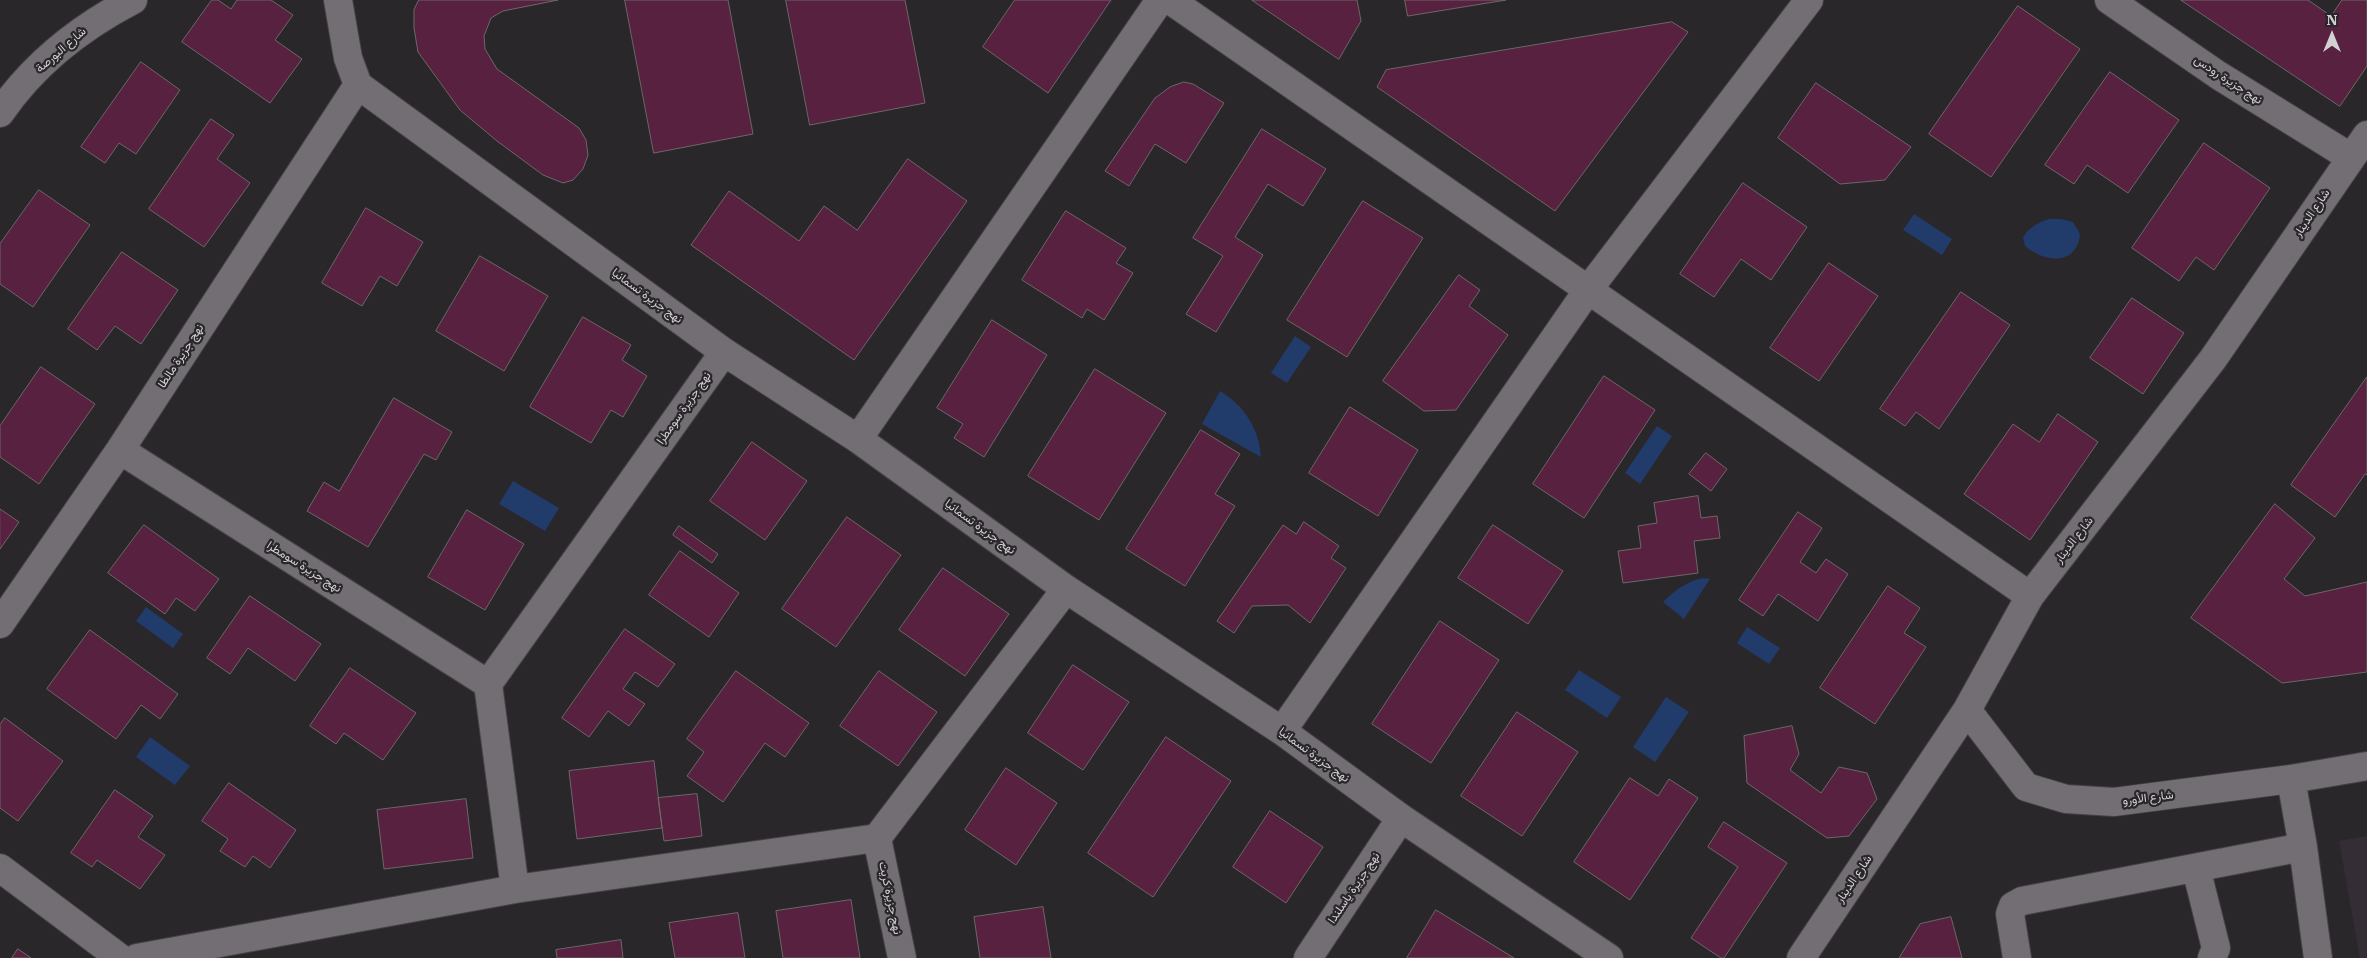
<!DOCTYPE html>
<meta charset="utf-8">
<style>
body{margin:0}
#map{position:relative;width:2367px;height:958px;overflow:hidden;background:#2a272b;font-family:"IBM Plex Serif",serif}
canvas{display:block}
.north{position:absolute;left:2307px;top:10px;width:50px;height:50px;-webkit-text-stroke:4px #2a272b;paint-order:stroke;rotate:0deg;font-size:14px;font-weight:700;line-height:20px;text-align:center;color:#d2d0d3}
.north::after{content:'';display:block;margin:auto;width:18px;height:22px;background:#d2d0d3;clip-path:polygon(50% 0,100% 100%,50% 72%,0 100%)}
</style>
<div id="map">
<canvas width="2367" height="958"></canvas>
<div class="north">N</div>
</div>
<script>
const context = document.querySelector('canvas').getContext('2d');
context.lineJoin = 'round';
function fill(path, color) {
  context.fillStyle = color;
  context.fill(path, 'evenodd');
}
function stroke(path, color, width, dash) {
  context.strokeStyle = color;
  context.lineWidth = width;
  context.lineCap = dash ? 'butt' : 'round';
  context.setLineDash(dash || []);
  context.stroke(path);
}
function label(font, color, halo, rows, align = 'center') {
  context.font = font + ' "IBM Plex Serif",Vazirmatn,serif';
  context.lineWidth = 4.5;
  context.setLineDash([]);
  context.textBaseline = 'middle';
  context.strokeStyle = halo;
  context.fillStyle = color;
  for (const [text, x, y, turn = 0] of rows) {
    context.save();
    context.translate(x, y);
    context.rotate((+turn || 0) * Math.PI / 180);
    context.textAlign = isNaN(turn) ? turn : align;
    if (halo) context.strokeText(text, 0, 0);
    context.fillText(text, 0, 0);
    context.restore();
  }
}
fill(new Path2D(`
 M2367,836V958H2360L2339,841Z`), '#342d36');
fill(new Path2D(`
 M1914,214L1952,239L1942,255L1903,230Z
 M2049,219H2061L2073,222L2080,234C2077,266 2045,263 2025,246L2023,237C2030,227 2037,223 2049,219Z
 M1295,336L1311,347L1287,383L1271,373Z
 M1220,391C1245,406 1259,429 1261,457L1202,424Z
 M1657,426L1672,436L1640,484L1625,473Z
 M513,481L559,508L545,531L499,504Z
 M1703,578L1710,579L1684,619L1663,602C1674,591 1687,581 1703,578Z
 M146,607L183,634L173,648L136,621Z
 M1747,627L1780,648L1769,664L1737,643Z
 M1579,670L1621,697L1607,718L1565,690Z
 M1666,697L1689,712L1655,762L1633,747Z
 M150,737L190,766L175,785L136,757Z`), '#213b6a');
const building = new Path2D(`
 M212,0H218L231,9L237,0H271L293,15L275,40L302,59L270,103L182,42Z
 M419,0H558L503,11L491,18L484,36L485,49L497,69L579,128L586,140L588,155L583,169L573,180L563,183L543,175L497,141L460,110L418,52L414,28V10Z
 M625,0H728L753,134L654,153Z
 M786,0H905L925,103L810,125Z
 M1015,0H1111L1048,93L983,47Z
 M1252,0H1357L1361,21L1339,59Z
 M1405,0H1506L1408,16Z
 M2181,0H2308L2331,16L2342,0H2367V66L2340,106Z
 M2018,6L2080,49L1991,177L1929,134Z
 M1672,22L1688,32L1555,211L1377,87L1386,70Z
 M141,62L180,90L136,154L119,143L105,163L81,147Z
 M2110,72L2179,120L2128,193L2087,165L2074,184L2045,165Z
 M1184,82L1193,84L1224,103L1186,163L1155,144L1129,186L1105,171L1155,98L1170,87Z
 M1816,83L1911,147L1885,180L1840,184L1778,138Z
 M211,119L234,135L217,159L250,183L204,247L149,209Z
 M1262,129L1326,169L1303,206L1268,184L1235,237L1263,255L1216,332L1186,314L1223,256L1193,238Z
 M2204,143L2270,188L2214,270L2196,257L2179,281L2132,248Z
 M908,159L967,201L854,360L691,245L729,191L799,241L824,206L857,230Z
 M1743,183L1807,227L1771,280L1741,259L1714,297L1680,274Z
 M39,190L90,225L33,307L0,284V244Z
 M1363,201L1423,238L1347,357L1287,320Z
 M366,208L423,242L397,286L380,276L362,306L322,283Z
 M1066,211L1126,248L1116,263L1133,273L1104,320L1087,309L1082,318L1022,280Z
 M122,252L178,290L141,344L115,326L97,350L68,329Z
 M480,256L548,296L504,371L436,331Z
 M1829,263L1878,296L1819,381L1770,348Z
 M1459,275L1480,290L1469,306L1508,335L1456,410L1424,411L1383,381Z
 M1961,292L2010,325L1939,429L1916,412L1905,426L1880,409Z
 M2132,298L2184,333L2143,394L2090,358Z
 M583,317L631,345L622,360L647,376L623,417L611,410L591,443L530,407Z
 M992,320L1047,355L984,457L954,438L963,424L937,408Z
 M41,367L95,404L39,484L0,457V426Z
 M1095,369L1166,413L1099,520L1028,476Z
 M1604,376L1655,410L1584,518L1533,484Z
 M2367,377V475L2365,474L2335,517L2291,485Z
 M394,398L452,432L436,460L424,454L368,547L307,511L324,482L339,491Z
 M1350,407L1418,450L1378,516L1309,473Z
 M2058,414L2098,442L2030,540L1964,494L2013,424L2039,442Z
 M1201,430L1240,454L1215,494L1235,506L1185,586L1126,549Z
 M752,442L807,481L765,540L710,501Z
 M1706,453L1727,469L1711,491L1689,474Z
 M1698,496L1701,518L1717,516L1720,538L1694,541L1698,573L1623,583L1618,551L1641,548L1638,526L1657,523L1654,503Z
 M2275,504L2315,538L2284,579L2305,596L2367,582V672L2282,683L2191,618Z
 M0,509L19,522L0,549Z
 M467,510L524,544L485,610L428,577Z
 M1798,512L1822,528L1800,562L1816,573L1826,559L1848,574L1818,621L1778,594L1763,616L1739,600Z
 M847,517L901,555L836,647L782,609Z
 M1304,522L1339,546L1331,558L1346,568L1310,623L1288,605L1252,606L1234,633L1217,621L1283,525L1296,534Z
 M144,525L219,579L195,611L176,598L165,614L108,573Z
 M1493,525L1563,571L1528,624L1458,578Z
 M679,526L718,554L712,563L673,535Z
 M680,551L739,593L709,637L649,595Z
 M943,568L1009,614L965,676L899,630Z
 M1888,586L1920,608L1904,633L1926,647L1875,724L1820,688Z
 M250,596L321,644L295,681L248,648L230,674L207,658Z
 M1440,621L1499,660L1431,763L1372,724Z
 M625,629L675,664L658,687L635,672L623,689L645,704L629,726L608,711L589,737L562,718Z
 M90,630L178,694L160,719L141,705L116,739L47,689Z
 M1073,665L1129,702L1083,770L1028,733Z
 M350,668L416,713L383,760L344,733L336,744L310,726Z
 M736,671L809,723L785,757L765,743L723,802L687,776L704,752L687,739Z
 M879,671L937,712L898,766L840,726Z
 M1517,712L1578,752L1522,836L1461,796Z
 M5,718L63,761L18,821L0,808V725Z
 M1792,726L1799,754L1790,770L1821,793L1839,767L1867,773L1877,799L1849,836L1827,838L1747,783L1744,736Z
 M1166,737L1231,781L1153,897L1088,853Z
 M654,761L662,828L577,839L569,771Z
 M1006,768L1057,803L1016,865L965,830Z
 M1630,778L1658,796L1669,779L1698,798L1630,900L1574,862Z
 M229,783L296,830L270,868L253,856L245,867L220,851L228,839L202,821Z
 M115,790L153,816L138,837L165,855L140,889L97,860L92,867L71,853Z
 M697,794L702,836L664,841L658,798Z
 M466,799L473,858L384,869L377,810Z
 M1270,811L1323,847L1286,903L1233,867Z
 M1724,822L1787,863L1724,958H1721L1691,938L1738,867L1708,847Z
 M851,900L860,958H783L776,911Z
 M1043,907L1051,958H980L974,917Z
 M1436,910L1514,958H1407Z
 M738,913L745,958H675L669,923Z
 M1951,917L1962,958H1899L1920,924Z
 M621,940L623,958H557L556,950Z
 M18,949L31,958H12Z`);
fill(building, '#58213f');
stroke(building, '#6d6769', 1);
const minor = new Path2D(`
 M338,0L348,58L358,85
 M1170,0L2030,596
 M2109,0L2218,75L2350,157
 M358,85L724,352L858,439L1066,589L1282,731L1401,818L1609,958
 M0,113C33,65 81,27 133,0
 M858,439L1160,0
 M120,450L488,684L724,352
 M0,624L120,450L358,85
 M488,684L515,889
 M1967,710L2026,787L2066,799L2114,802L2291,779L2367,766
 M1282,731L1588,290L1809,0
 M2291,779L2303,847L2318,958
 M877,838L902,958
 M0,868L120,958
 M2196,868L2216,948L2212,958
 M137,958L515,889L877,838L1066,589
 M1308,958L1401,818
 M1801,958L1967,710L2030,596L2213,359L2367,135
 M2017,958L2010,914L2013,906L2022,901L2303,847`);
stroke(minor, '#454245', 30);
stroke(minor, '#726e73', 28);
label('12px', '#d2d0d3', '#2a272b', [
 ["شارع البورصة",61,50,-41],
 ["نهج جزيرة رودس",2228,80,33],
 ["شارع الدينار",2312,213,-56],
 ["نهج جزيرة تسمانيا",647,296,36],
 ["نهج جزيرة مالطا",181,356,-57],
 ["نهج جزيرة سومطرا",684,408,-55],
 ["نهج جزيرة تسمانيا",980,527,36],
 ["شارع الدينار",2074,540,-52],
 ["نهج جزيرة سومطرا",304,567,32],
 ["نهج جزيرة تسمانيا",1314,755,36],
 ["شارع الأورو",2148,798,-7],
 ["شارع الدينار",1854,879,-56],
 ["نهج جزيرة ياسلندا",1354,888,-56],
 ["نهج جزيرة كريت",890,898,78]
]);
</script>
